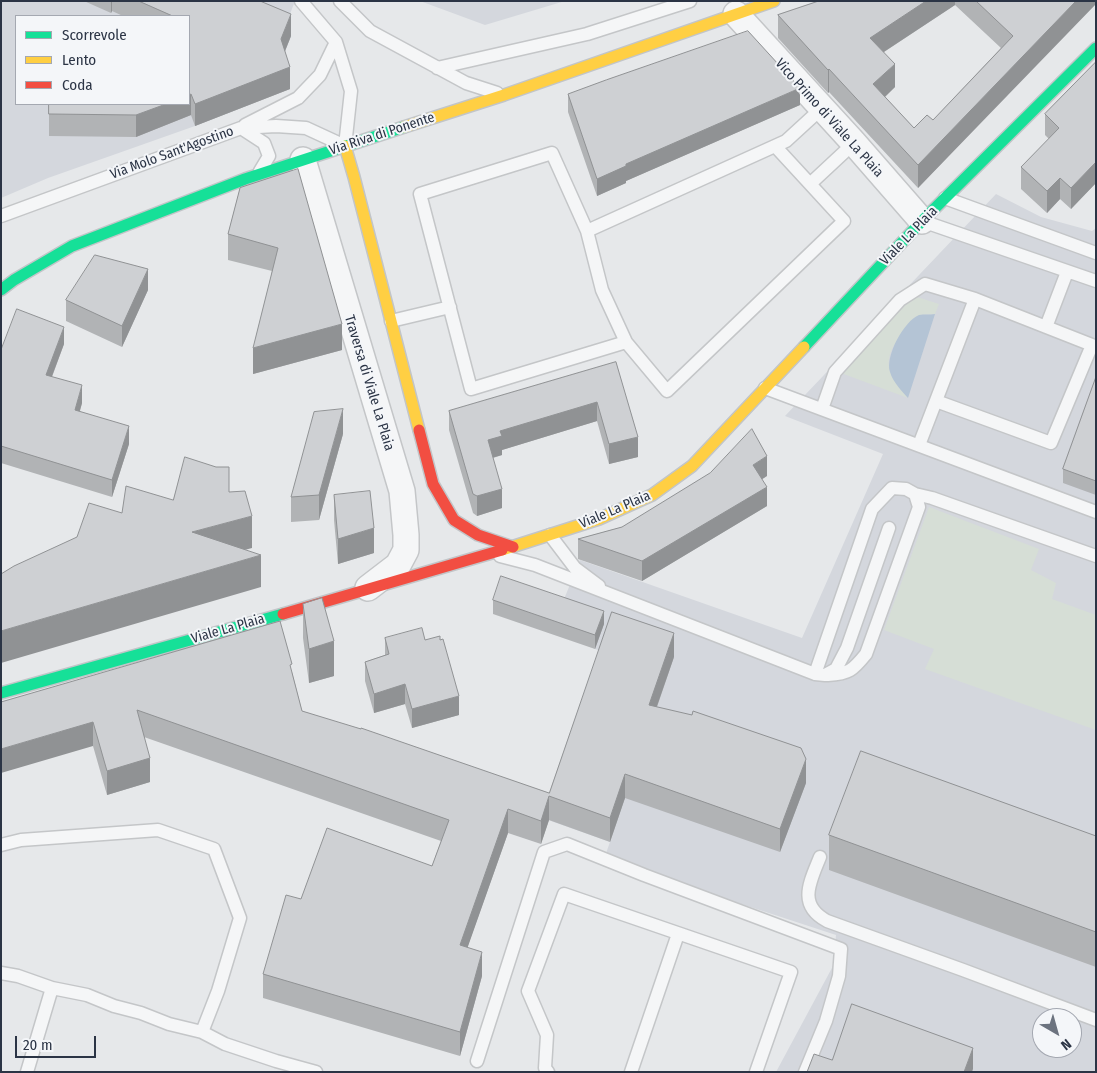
<!DOCTYPE html>
<style>
body{margin:0}
#map{position:relative;width:1097px;height:1073px;overflow:hidden;background:#e6e8ea;font-family:"Fira Sans Condensed",sans-serif}
canvas{display:block}
.frame{position:absolute;inset:0;border:2px solid #2b3445;pointer-events:none}
.legend{position:absolute;left:15px;top:15px;width:175px;height:90px;box-sizing:border-box;background:#f4f6f9;border:1px solid #a4a8b1;margin:0;padding:6px 9px;list-style:none;font-size:15px;color:#2b3445}
.legend li{display:flex;align-items:center;gap:10px;height:25px}
.legend b{width:25px;border:1px solid #a4a8b1}
.north{position:absolute;left:1032px;top:1008px;width:50px;height:50px;box-sizing:border-box;background:#f4f6f9;border:1px solid #a4a8b1;border-radius:50%;rotate:142deg;font-size:14px;font-weight:700;line-height:20px;text-align:center;color:#2b3445}
.north::after{content:'';display:block;margin:auto;width:18px;height:22px;background:#6c737f;clip-path:polygon(50% 0,100% 100%,50% 72%,0 100%)}
.scale{position:absolute;left:15px;top:1036px;width:81px;height:22px;box-sizing:border-box;border:2px solid #2b3445;border-top:0;padding-left:6px;font-size:15px;line-height:18px;white-space:nowrap;color:#2b3445;-webkit-text-stroke:4px #f4f6f9;paint-order:stroke}
</style>
<div id="map">
<canvas width="1097" height="1073"></canvas>
<div class="frame"></div>
<ul class="legend">
<li><b style="height:6px;background:#16e098"></b>Scorrevole</li>
<li><b style="height:6px;background:#ffcf43"></b>Lento</li>
<li><b style="height:6px;background:#f24e42"></b>Coda</li>
</ul>
<div class="north">N</div>
<div class="scale">20 m</div>
</div>
<script>
const context = document.querySelector('canvas').getContext('2d');
context.lineJoin = 'round';
function fill(path, color) {
  context.fillStyle = color;
  context.fill(path, 'evenodd');
}
function stroke(path, color, width, dash) {
  context.strokeStyle = color;
  context.lineWidth = width;
  context.lineCap = dash ? 'butt' : 'round';
  context.setLineDash(dash || []);
  context.stroke(path);
}
function label(font, color, halo, rows, align = 'center') {
  context.font = font + ' "Fira Sans Condensed",sans-serif';
  context.lineWidth = 4;
  context.setLineDash([]);
  context.textBaseline = 'middle';
  context.strokeStyle = halo;
  context.fillStyle = color;
  for (const [text, x, y, turn = 0] of rows) {
    context.save();
    context.translate(x, y);
    context.rotate((+turn || 0) * Math.PI / 180);
    context.textAlign = isNaN(turn) ? turn : align;
    if (halo) context.strokeText(text, 0, 0);
    context.fillText(text, 0, 0);
    context.restore();
  }
}
fill(new Path2D(`
 M1,1H295L283,32L291,36L285,52L290,89L195,126L48,178L1,198ZM16,16H189V104H16Z
 M420,1H565L485,25Z
 M996,194L1041,217L1092,231L1096,228V1072H776L833,966L836,935L604,859L610,842L548,820L606,653L595,649L560,609L580,560L802,638L883,454L785,416ZM1042,1018H1072V1048H1042Z`), '#d4d7dd');
fill(new Path2D(`
 M914,296L939,304L935,314L920,315C907,330 883,349 890,371C893,381 901,390 908,398L841,373Z
 M929,507L1039,549L1031,570L1056,583L1052,599L1096,615V730L925,669L934,649L884,630Z`), '#d6ded6');
fill(new Path2D(`
 M935,314L908,398C901,390 893,382 890,372C885,356 904,321 919,315C924,314 930,315 935,314Z`), '#b4c4d5');
const lane = new Path2D(`
 M340,1L370,31L466,83L497,93
 M437,68L587,34L690,1
 M822,108L786,141L587,231L552,153L420,194L471,389L626,342L667,391L844,221L810,184L854,143
 M245,125L298,98L320,75L336,42
 M241,128L264,143L269,156L260,171
 M775,146L810,184
 M945,198L1096,253
 M1,216L241,128L276,126L306,128L345,146L351,91L336,42L301,1
 M922,221L1096,281
 M587,231L602,290L626,342
 M391,321L450,307
 M1046,327L1067,272
 M765,388L1096,512
 M822,409L835,372L900,300L925,284L975,299L1092,345L1051,443L936,401
 M919,445L975,299
 M915,494L932,498L1096,556
 M550,535L575,568L599,586
 M500,556L535,565L815,674L825,675L836,669L847,648L889,528
 M815,674L872,509L892,488L906,489L915,494L919,507L866,654C853,670 849,674 828,675
 M1,845L21,840L158,830L214,849L240,918L218,991L202,1032
 M820,857C810,882 797,905 827,921L963,970L1096,1020
 M1,973L18,976L52,988L87,995L114,1006L141,1013L169,1024L202,1032L225,1044L276,1061L316,1072
 M477,1061L544,852L567,844L644,875L841,949L839,976L826,1021L805,1072
 M27,1072L52,988
 M548,1072L545,1068L547,1035L528,991L564,894L791,972L756,1072
 M631,1072L678,934`);
const street = new Path2D(`
 M736,14L854,143L922,221
 M303,160L402,491L406,535V550L398,565L368,588`);
const fast = new Path2D(`
 M1,290L14,280L72,246L245,179L404,127
 M804,347L922,221L1096,48
 M1,693L283,614`);
const slow = new Path2D(`
 M404,127L504,95L774,1
 M345,146L354,177L419,430
 M502,550L599,519L652,495L692,466L804,347`);
const jam = new Path2D(`
 M419,430L433,484L454,520L478,535L513,547
 M283,614L502,550`);
stroke(lane, '#c4c6c8', 15);
stroke(street, '#c4c6c8', 28);
stroke(fast, '#c2c5c8', 14);
stroke(slow, '#c2c5c8', 14);
stroke(jam, '#c2c5c8', 14);
stroke(lane, '#f5f6f7', 12);
stroke(street, '#f5f6f7', 25);
stroke(fast, '#16e098', 11);
stroke(slow, '#ffcf43', 11);
stroke(jam, '#f24e42', 11);
fill(new Path2D(`
 M84,1H260L291,36L285,51L290,89L195,126L191,115L136,137L49,136V104H189V16H123L112,11L111,13Z
 M819,1H1096L918,188L829,92L828,93L778,38V15ZM955,5L1001,48L933,120L914,128L885,97L895,87L884,52Z
 M1096,62V185L1095,184L1071,209L1060,199L1047,213L1021,189V167L1049,139L1045,135V114Z
 M568,94L800,105L626,181V183L597,196L568,112Z
 M240,188L342,350L253,374L272,271L228,260V234Z
 M148,290L122,347L66,321V300Z
 M64,344L52,377L82,403L80,411L129,444L112,497L1,463V350Z
 M616,362L638,457L609,464L597,421L502,450V455L493,458L502,508L477,516L473,513L449,430V411Z
 M1096,377V495L1063,483V469Z
 M343,434L319,520L291,522V497Z
 M767,476L762,479L767,506L642,581L578,559V539L622,527Z
 M334,495L374,553L338,564L334,520Z
 M493,600L604,624L595,649L493,614Z
 M303,604L334,676L309,683L303,638Z
 M385,638L425,640L459,715L412,728L405,704L374,713L365,681V662L385,655Z
 M674,657L657,707L806,783L780,852L625,798L610,842L549,820L541,844L508,833L467,948L482,976L460,1056L263,998V974L301,899L432,866L441,841L144,737L150,782L107,795L93,746L1,702L292,672L302,711L549,793Z
 M829,835L1096,836V967L829,870Z`), '#b1b3b5');
fill(new Path2D(`
 M111,1H112V11L111,13Z
 M926,1H955V5L870,61V38Z
 M1076,1H1096V4L918,188V165Z
 M291,14V36L281,61V39Z
 M895,64V87L873,108V84Z
 M290,67V89L195,126V104Z
 M829,69V92L828,93V70Z
 M800,88V105L626,181V183L597,196V179L626,164Z
 M191,94V115L136,137V115L166,104H189V95Z
 M1095,163V184L1071,209V188Z
 M1060,178V199L1047,213V191Z
 M148,269V290L122,347V326Z
 M342,324V350L253,374V348Z
 M64,327V344L46,392V375Z
 M82,385V403L75,427V410Z
 M597,402V421L502,450V455L488,459V440L500,431Z
 M343,409V434L319,520V495Z
 M129,426V444L112,497V480Z
 M638,437V457L609,464V444Z
 M767,456V476L753,485V465Z
 M767,487V506L642,581V561Z
 M502,489V508L477,516V496Z
 M252,516V548L192,564V532Z
 M374,528V553L338,564V539Z
 M261,555V587L1,663V631Z
 M604,611V624L595,649V635Z
 M674,633V657L649,729V705Z
 M334,641V676L309,683V649Z
 M405,684V704L374,713V694Z
 M459,696V715L412,728V709Z
 M93,722V746L1,773V749Z
 M150,758V782L107,795V771Z
 M806,759V783L780,852V829Z
 M625,774V798L610,842V818Z
 M549,796V820L541,844V821Z
 M508,809V833L460,969V945Z
 M482,952V976L460,1056V1032Z
 M973,1048V1069L972,1072H964Z`), '#909294');
const building = new Path2D(`
 M139,1H260L291,14L281,39L290,67L195,104L191,94L189,95V16H173Z
 M819,1H926L870,38L895,64L873,84L914,128L927,115L933,120L1013,36L976,1H1076L918,165L829,69L828,70L778,15Z
 M748,31L800,88L626,164V166L597,179L568,94L606,80Z
 M1096,62V163H1095L1071,188L1060,178L1047,191L1021,167L1059,128L1045,114Z
 M49,104H166L136,115L49,114Z
 M298,169L342,324L253,348L278,248L228,234L240,188Z
 M95,255L148,269L122,326L66,300Z
 M17,309L64,327L46,375L82,385L75,410L129,426L112,480L1,446V350Z
 M616,362L638,437L609,444L597,402L500,431L502,436L488,440L502,489L477,496L473,494L449,411Z
 M1096,377V481L1063,469Z
 M343,409L319,495L291,497L314,412Z
 M752,429L767,456L753,465L767,487L642,561L578,539L622,527L710,473Z
 M185,457L216,467H229V492L245,491L252,516L192,532L261,555L1,631V574L14,566L77,537L89,503L122,513L126,486L173,500Z
 M370,491L374,528L338,539L334,495Z
 M501,576L604,611L595,635L493,600Z
 M322,598L334,641L309,649L303,604Z
 M612,612L674,633L649,705L692,715L693,711L801,748L806,759L780,829L625,774L610,818L549,796L541,821L508,809L460,945L482,952L460,1032L263,974L286,895L301,899L327,828L432,866L449,820L137,710L150,758L107,771L93,722L1,749V702L280,621L292,664L290,665L302,711L361,729V728L549,793Z
 M422,628L425,640L440,636V640L443,639L459,696L412,709L405,684L374,694L365,662L389,654L385,638Z
 M861,751L1096,836V932L829,835Z
 M852,1004L973,1048L964,1072H807L814,1054L832,1060Z`);
fill(building, '#ced0d3');
stroke(building, '#909294', 1);
label('14px', '#2b3445', '#f4f6f9', [
 ["Vico Primo di Viale La Plaia",829,118,48],
 ["Via Riva di Ponente",382,134,-18],
 ["Via Molo Sant'Agostino",172,153,-20],
 ["Viale La Plaia",909,236,-46],
 ["Traversa di Viale La Plaia",369,383,73],
 ["Viale La Plaia",615,510,-23],
 ["Viale La Plaia",228,629,-16]
]);
</script>
